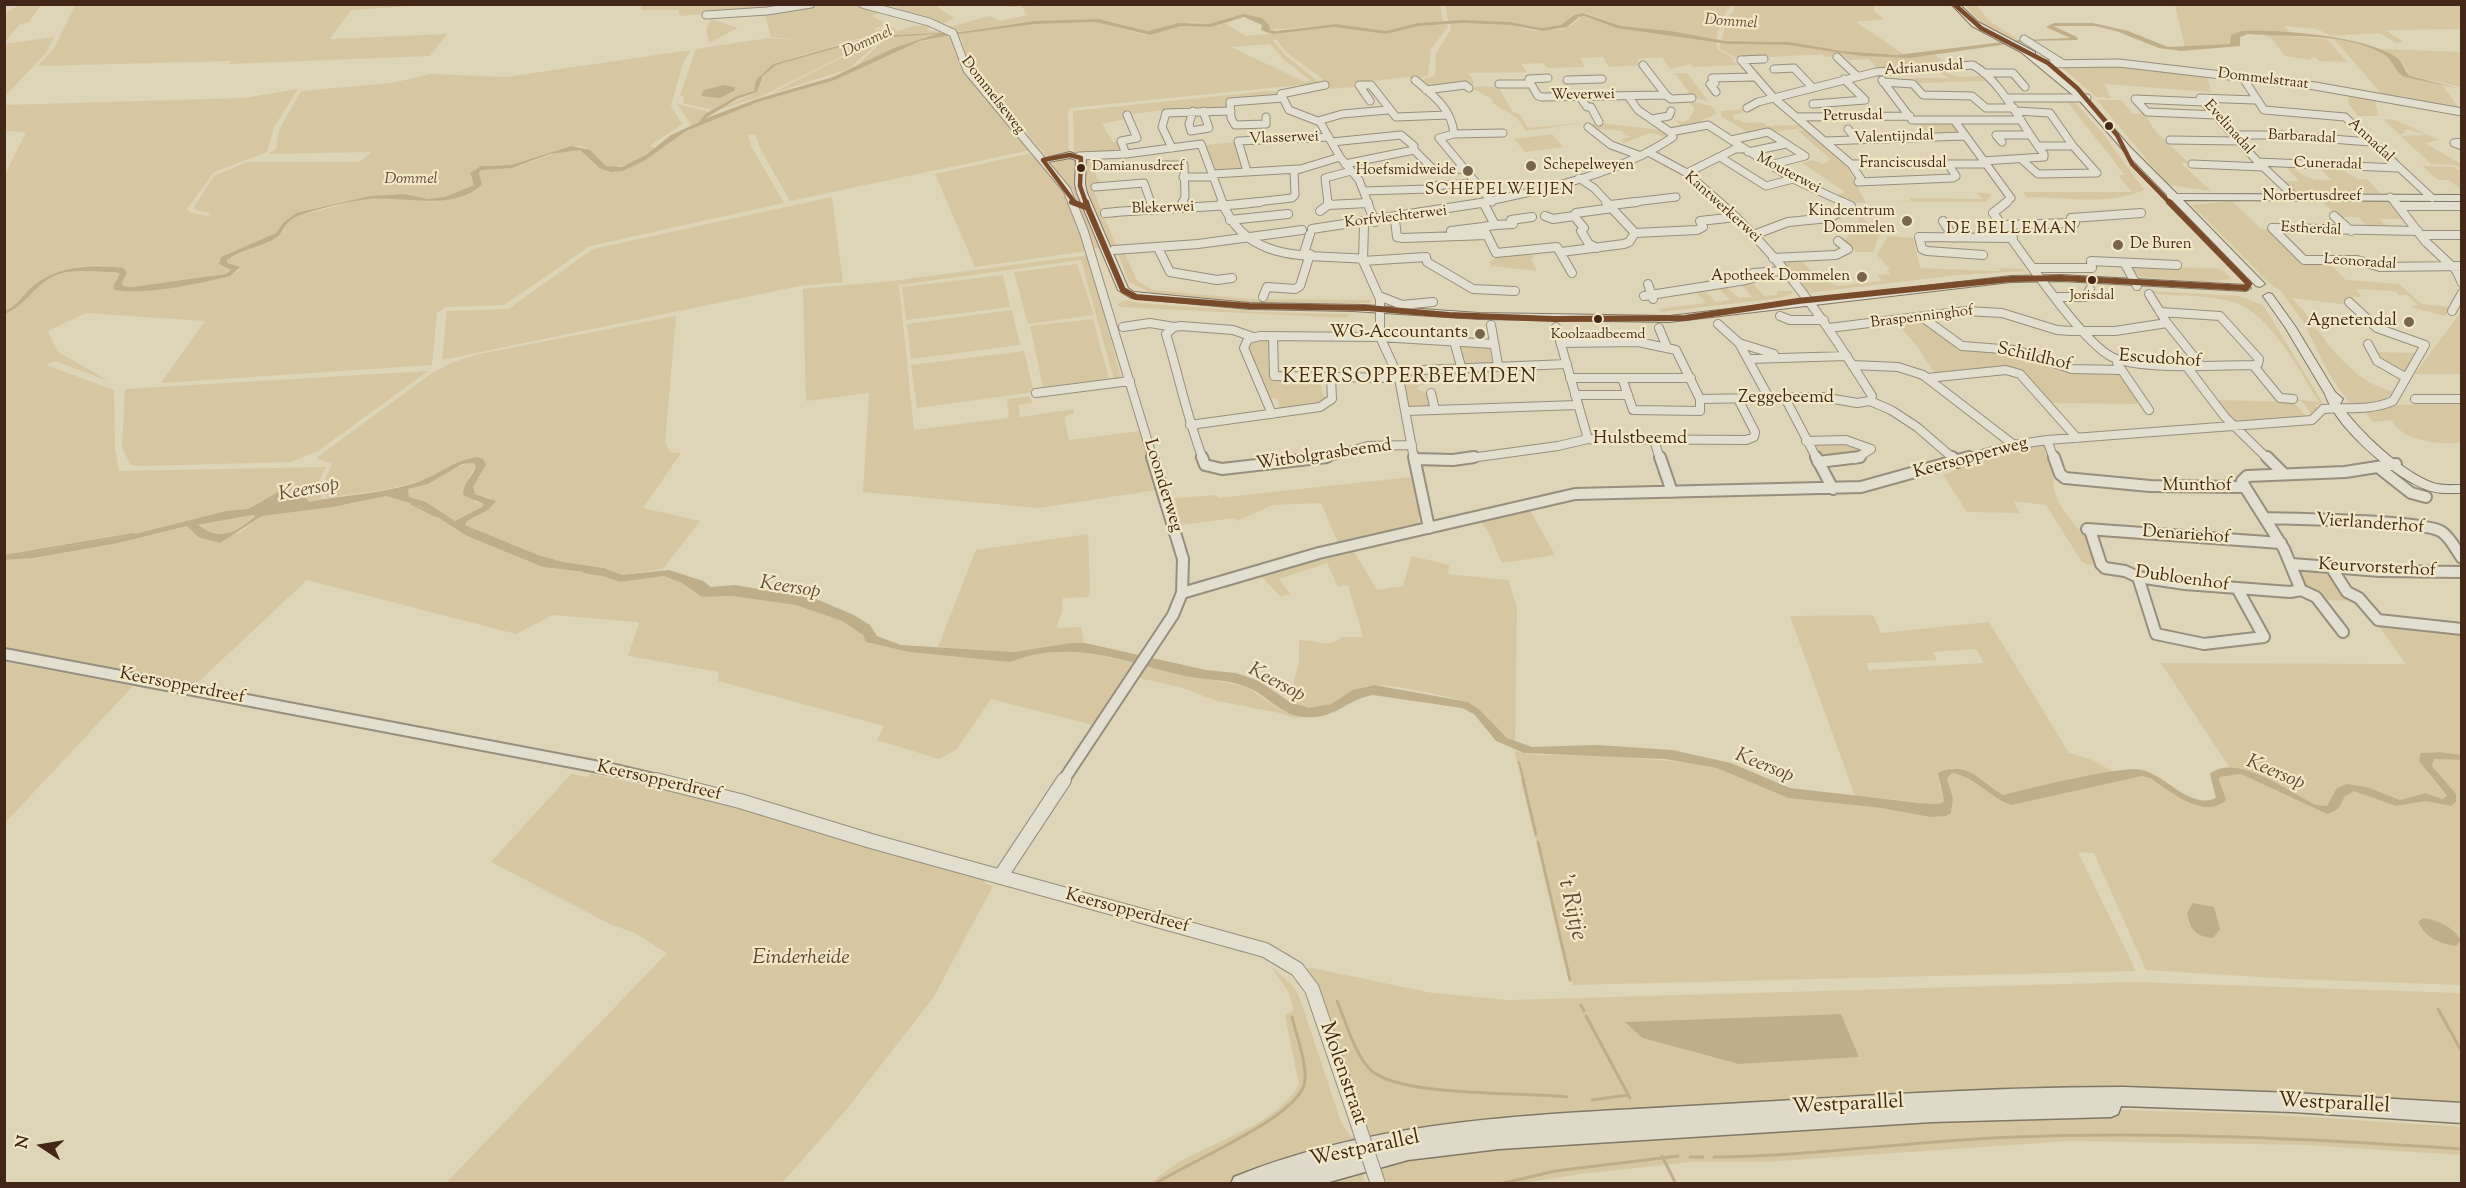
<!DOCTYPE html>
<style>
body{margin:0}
#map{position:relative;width:2466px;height:1188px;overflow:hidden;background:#ded4b7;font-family:"Sorts Mill Goudy",serif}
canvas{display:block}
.frame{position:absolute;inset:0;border:6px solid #422719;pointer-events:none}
.north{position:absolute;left:12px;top:1116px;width:60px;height:60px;-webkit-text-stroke:4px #f3e8c6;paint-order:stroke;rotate:282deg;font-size:16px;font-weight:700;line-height:24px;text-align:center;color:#422719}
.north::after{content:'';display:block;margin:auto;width:21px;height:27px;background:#422719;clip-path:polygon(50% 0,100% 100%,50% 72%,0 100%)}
</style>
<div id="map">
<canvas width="2466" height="1188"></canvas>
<div class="frame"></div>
<div class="north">N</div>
</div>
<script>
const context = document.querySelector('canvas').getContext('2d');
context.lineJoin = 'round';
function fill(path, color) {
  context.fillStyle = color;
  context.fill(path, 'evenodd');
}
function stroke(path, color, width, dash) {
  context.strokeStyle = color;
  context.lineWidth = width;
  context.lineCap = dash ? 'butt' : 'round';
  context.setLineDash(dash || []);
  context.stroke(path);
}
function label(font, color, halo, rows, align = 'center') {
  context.font = font + ' "Sorts Mill Goudy",serif';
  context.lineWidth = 4.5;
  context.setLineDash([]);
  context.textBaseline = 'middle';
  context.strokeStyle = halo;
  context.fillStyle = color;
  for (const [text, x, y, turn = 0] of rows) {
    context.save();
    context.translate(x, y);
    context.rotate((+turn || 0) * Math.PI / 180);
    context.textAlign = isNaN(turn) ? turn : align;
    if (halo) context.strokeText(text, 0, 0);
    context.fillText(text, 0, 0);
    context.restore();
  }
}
fill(new Path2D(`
 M76,4L428,5L351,10L330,39L447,34L430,56L228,64L231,61L38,66L55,47Z
 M1006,4L1028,5L1032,7L1049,4H1440L1443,21L1411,24L1386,31L1336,24L1269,30V25L1243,14L1209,24L1193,22L1148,31L1106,20L1034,21L957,32L949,27L990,16L999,21L1028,15L1021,6L1011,7Z
 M19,5H41L28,23L20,24L5,42V13Z
 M641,5H806L680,16L678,10H641Z
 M815,5H858L882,12L872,16L888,25L875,28L876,31L891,27L898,31L912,26L934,25L926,30L946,33L856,39L773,64L756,80L754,91L737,96L712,110L683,103L684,96L680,95L696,49L768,38L799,40L771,37L764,13Z
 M904,5L936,6L954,18L941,25L886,10Z
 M1445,5H1731L1723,17L1716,39L1671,31L1621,26L1587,13H1579L1561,25L1541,28L1510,22L1448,21Z
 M1735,5H1874V11L1884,19L1856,22L1905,55L1842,51L1790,42L1721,40L1728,16L1733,12Z
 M1966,5H1977L1989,21L2019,40C2000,40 1976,20 1966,5Z
 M2175,5H2460L2461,29L2385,30L2404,42L2396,43L2379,33L2331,36L2317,29L2283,26L2292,34L2246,31L2232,35L2230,44L2185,48Z
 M1582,16L1616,28L1716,42L1717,49L1735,59L1731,60L1739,65L1693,67L1691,64L1670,69L1662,57L1637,59L1641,65L1609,67L1603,57L1580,58L1585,67L1547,68L1543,63L1521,64L1527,72L1469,73L1474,82L1472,87L1425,88L1422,82L1425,78L1435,76L1436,54L1451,29L1450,23L1510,25L1532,31L1560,30L1572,25Z
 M711,19L738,28L709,43L706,29Z
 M1095,22L1145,35L1181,26L1211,27L1225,23L1246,36L1334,27L1386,34L1419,26L1447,24L1448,27L1431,49L1428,75L1413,81L1409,77L1354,83L1355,87L1304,91L1302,89L1331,85L1286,52L1277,40H1273L1285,55L1320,83L1070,108L1068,111L1069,154L1047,157L968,62L962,40L957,34L1035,24ZM1270,44L1283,59L1311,81L1305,82L1231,47Z
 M938,34L896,47L852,70L886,38Z
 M2262,34L2327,39L2347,62L2319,61L2315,57H2310L2312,60L2285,56L2271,38Z
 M951,35L961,62L1031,150L790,201L760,148L755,134L748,135L751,146L784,203L590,246L504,305L446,307L437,313L432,365L161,383L205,321L86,313L50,330L48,332L58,352L109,381L55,361L46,365L114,390L115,449L119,471L326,467L317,485L322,499L309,502L296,493L261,501L248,509L226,512L123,537L5,557V314C22,307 29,294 44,282C64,266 91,272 116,272L120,274L113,286C150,294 206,286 240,270L226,263V260L276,237L284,231L286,223L297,216L364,199L400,197L432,202L470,192L481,185L479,173L481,170L519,166L564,150H580L599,169L623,171L644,161L681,133L694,127L758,102L835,80L914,43Z
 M54,37L46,53L5,96V44Z
 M878,38L762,96L715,111L757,92C762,82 764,71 774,65C794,55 855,40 878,38Z
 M878,39H882L849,69L770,94Z
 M2334,39C2352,42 2382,46 2393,62C2396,66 2397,71 2400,75L2442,85L2461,111L2385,98Z
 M1720,43C1743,46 1767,43 1790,46C1839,51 1885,61 1935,55L1949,65L1880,70L1868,59L1849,60L1844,56L1825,57L1822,54L1739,59L1720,49Z
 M2381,49L2461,52V87L2410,76L2404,64Z
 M691,50L683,63L671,106L682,124L650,146L655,148L629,164L617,167L606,166L590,150L581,146L567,147L511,165H488L470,176L474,185L445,197L428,199L404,194L370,196L296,213L276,233L221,257L231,270L226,274L132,287L123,286L122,282L127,273C102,258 60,267 37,283C25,292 18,305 5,311V174L26,132L5,131V105L244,98L298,89L274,127L267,152L214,172L187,209L189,212L206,216L212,214L196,210L194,207L214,176L247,162H359L371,152L268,154L276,148L279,130L301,91L392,83L430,74L506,77Z
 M2059,65H2115L2206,75L2212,92L2104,84L2111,98L2096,97Z
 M1934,69L1960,77L1981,76L1986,81L1917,83L1914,78H1949Z
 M1675,73H1687L1709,102L1692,97Z
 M1479,86L1498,87L1513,112L1520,115L1528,128L1588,122L1526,131L1517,118L1491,102L1494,101L1492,99L1472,88Z
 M1268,91L1278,92L1276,97L1228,101L1226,109L1165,110L1125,115V119L1102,124L1113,142H1118L1122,152L1074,154L1073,111Z
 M2350,95L2375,100L2378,116H2358L2348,103Z
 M2053,100L2074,101L2104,135L2144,190C2108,206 2065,197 2027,197L2023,192H2132L2118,175H2125L2068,103H2056Z
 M2097,100H2121L2133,114L2144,113L2155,131L2189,163H2182L2184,166L2211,191L2168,185Z
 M1688,101L1712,106L1717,114L1702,120L1703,123L1672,131L1665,128L1680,125L1675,120L1683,122L1688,120L1695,109Z
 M677,104L709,112L699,122L691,125Z
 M1743,109L1742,113L1733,115L1734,119L1746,123L1763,122L1767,126L1799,125L1803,128L1752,135L1721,116V111Z
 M2383,119L2395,120L2439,140L2425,143L2461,164V169L2455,165L2431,164L2401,136L2427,135L2407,129L2404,130L2406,132L2400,135Z
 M1918,121H1950L1960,135L1927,134Z
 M1599,123L1663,130L1669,135L1666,137L1650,133L1624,143L1621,139L1631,137L1622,134L1624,131L1586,128L1583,125Z
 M1797,130H1805L1846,165L1866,203H1850L1833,196L1845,192L1802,163L1813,160L1823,164L1831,160Z
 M1552,134L1563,147L1525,152L1514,139Z
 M1234,142L1245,169L1216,173L1205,145Z
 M1032,153L1069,199L1087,251L975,267L935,174Z
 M1072,157L1077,158L1101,249L1094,248L1072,189L1051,163Z
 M1092,157L1096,176L1100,182L1092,183V187L1117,248L1109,249L1084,188L1086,159Z
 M2285,165L2291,166C2304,178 2313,181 2331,180L2318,166L2337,167L2358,179H2367L2380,193L2295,192L2284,181H2299Z
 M2422,166L2454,167L2461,171V190L2449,180H2438Z
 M1977,192L1992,195L1985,202L1873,201L1911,202L1910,198L1982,199Z
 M832,197L843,282L800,286L442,360L447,311L508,309L593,249Z
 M2319,199L2390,201L2404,219H2379L2390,229H2371L2358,217H2339Z
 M2232,201L2261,229H2269L2304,262H2328L2346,280L2399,284L2422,304L2451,307L2445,316L2414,308L2411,306L2418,305L2407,295H2399L2395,291L2355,289L2362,297H2352L2358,303L2349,305L2292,298L2314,323H2304L2280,290L2270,284L2192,205Z
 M1861,215L1872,229L1880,234L1873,252H1856L1843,242L1857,226Z
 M1888,236L1913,238L1920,268L1995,271H2000L1999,268L2024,269L2026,271L1957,275L1807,293L1782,262L1802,261L1817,278H1824L1836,286L1882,281L1878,275L1890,274L1887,270L1890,269L1877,255Z
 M1531,251L1534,257L1531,258L1537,271L1491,266L1489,262L1498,256Z
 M1118,254H1125L1137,281L1153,290L1250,299L1371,300V303H1250L1151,293L1129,282Z
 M1088,255L1121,378L1114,380L1081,260L899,285L914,430L1007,418L1009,416L1007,399L1030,396L1032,403L1018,405L1020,417L1074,409V413L1064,417L1069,440L1140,431L1156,490L1039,508L863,492L869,393L806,401L803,289L892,281Z
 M1077,264L1094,315L1028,324L1014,272Z
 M2131,267L2216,268L2225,272L2231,279L2209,282L2139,277Z
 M1003,275L1010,307L906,320L902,287Z
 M1750,280L1764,296L1777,295V291H1791L1793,293L1781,298L1660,312L1659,309L1706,303L1694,290L1702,288L1716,302L1730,300L1716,286L1724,285L1739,298L1752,297L1739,282Z
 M2149,291L2239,296L2263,305L2324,405H2316L2318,410L2313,417L2303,402L2293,399L2319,402C2299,371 2272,316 2236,303C2213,295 2182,296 2157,294Z
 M1126,300L1140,303L1260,312L1351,314L1346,318L1121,307L1117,304Z
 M2461,309V374H2415L2460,313Z
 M1012,310L1020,345L911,359L907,324Z
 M676,316L665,442L670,452L681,453L643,508L700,521L663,569L622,575L604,568L563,562L538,555L465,525L467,521L488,510L491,498L475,494L472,487L481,475L477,457L425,479L389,489L327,498L324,481L332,464L316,458L431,374L451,363L479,354Z
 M1093,319L1109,379L1043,387L1030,326Z
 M1921,321L1955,345L2003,350L2060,368L2118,373L2138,400L2137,404L2048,403L2017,371L1935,374L1917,346L1897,323Z
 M2305,325C2321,328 2322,337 2332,349C2349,368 2367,386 2393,391C2382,407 2368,404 2350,404L2329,374Z
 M1270,338V375L1325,378L1326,384H1321L1323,396H1329L1322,404L1274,409L1280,406L1276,398L1270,399L1248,348L1251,341Z
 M1460,344L1489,347L1492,362L1464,366Z
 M1024,351L1034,392L917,408L911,365Z
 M2371,352L2417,353L2400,380Z
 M428,371L318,451L291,462L142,466L131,465L122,448L125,389Z
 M1422,373L1424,384L1419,386L1417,389L1428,394L1430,407L1408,408L1401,375Z
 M2215,400L2293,402L2307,417L2233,422Z
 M2461,403V443C2439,444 2402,442 2392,420L2373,422L2363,410L2398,405Z
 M1844,442L1866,451L1821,459L1811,444Z
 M2041,444C2056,454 2052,474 2054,488C2055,501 2075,530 2087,534L2097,564L2088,565L2082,562L2046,505L2013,501L2020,513L1967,512L1943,475L2003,451Z
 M473,463L476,466L468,478L475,502L485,504L482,507L455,521L426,502L409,497L407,489C433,483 448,466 473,463Z
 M1411,477L1419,513L1418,524L1338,543L1321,503L1273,505L1237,521L1234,518L1181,525L1175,498L1217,495L1218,498Z
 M386,496L420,506L467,536L543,567L594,573L620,582L664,576L682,583L702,597L731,596L796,605L842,621L863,635L866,642L909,652L1010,662C1054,645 1088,652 1133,663L1093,725L991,699L957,749L939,759L877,740L884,726L718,681L719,672L628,656L639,623L637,622L553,615L516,634L307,580L194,686L5,650L4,560L34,558L118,543L187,526L198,537L228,536L241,532L262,516L333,507Z
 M1529,508L1555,555L1502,563L1489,533L1479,519Z
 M249,514L255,515C246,523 226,539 212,535C207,533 201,527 197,524Z
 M1088,534L1090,590L1088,597L1063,598L1062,612L1056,628L1081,627L1084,643L1014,652L938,647L976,550Z
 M1352,548L1377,590L1403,586L1412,556L1449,565L1448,574L1508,580L1517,607L1515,743C1495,733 1488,711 1468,702C1449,697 1395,684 1376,685C1343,686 1329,723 1288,701L1299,663V640C1314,639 1330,650 1341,637H1363L1348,585L1338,587L1327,563L1279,579L1290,594L1280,596L1260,575Z
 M2298,569H2327L2359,601L2324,600L2305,589Z
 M1873,615L1881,633L1989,622L2069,753L2090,759L2114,772L2002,795L1952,767L1939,784L1944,801L1939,804L1855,796L1790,616ZM1976,649L1984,663L1869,670L1866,663L1937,660L1933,652Z
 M2376,622L2461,631V755L2440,752L2421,753L2427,772L2447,797L2442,799L2425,793L2400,800L2367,787L2336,789L2327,806L2316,805L2252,772L2229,767L2161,663L2406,664Z
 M5,662L133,686L5,823L4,662Z
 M1146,666L1247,687L1279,709L1301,717L1295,718L1280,713L1217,701L1180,687L1139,678Z
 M1514,751L1536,755L1612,756L1683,762L1717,768L1788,798L1881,808L1930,817L1953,798L1947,779L1952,773C1974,777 1989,797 2011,804L2142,776L2150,778L2181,798L2215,807L2220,777L2241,774L2327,814C2336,812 2342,806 2344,797L2354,790L2396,806L2426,801L2451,806L2456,802L2432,766L2433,759L2461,760V985L2292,979L2146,970L2094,853L2078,852L2136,971L1573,985Z
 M571,774L587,777L591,774C724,800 856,840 986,879L984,883L993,886L933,998L846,1110L782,1183L445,1184L667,953L635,933L612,925L491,862Z
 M1272,967L1293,986L1300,999L1341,1122L1351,1137L1366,1133L1363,1114L1326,1014L1305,969L1312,968L1432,993L1508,1000L2134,982L2461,993V1110L2325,1100L1649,1115L1232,1183L1149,1184C1159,1176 1169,1169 1179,1162C1219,1139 1274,1126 1299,1085L1285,1015L1294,1010L1289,993ZM1840,1014L1859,1057L1732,1063L1642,1038L1625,1022Z
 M2112,1110L2261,1114L2462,1127L2461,1155L2306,1145L2070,1141L1764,1162H1692L1581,1174L1523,1183H1385L1378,1170L1363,1174L1364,1183L1294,1184L1436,1151Z`), '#d6c7a2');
fill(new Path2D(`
 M1583,13L1621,26L1671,31L1726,41L1790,42L1842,51L1897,55L2019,40L2070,38L2046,27L2054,23H2093L2128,31L2168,47L2230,44L2231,35L2242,31C2279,29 2368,36 2397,58C2404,63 2404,71 2410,76L2461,89L2405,77C2394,73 2395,59 2380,52C2341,33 2291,37 2248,34L2240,37V46L2181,51L2159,48L2116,31L2095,26H2053L2077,37L2078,40L2029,41L1910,58L1862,56L1787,45L1728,44L1616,28L1584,16L1579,17L1567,27L1543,31L1510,25L1461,23L1419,26L1386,34L1334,27L1272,34L1261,30L1262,25L1244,17L1211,27L1181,26L1150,35L1095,22L1035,24L951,35L920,41L835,80L758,102L686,131L644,161L623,171L611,172L599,168L580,150L550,154L512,168L481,170L479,173L482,185C447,214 401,193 362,200C347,202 301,212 291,220C284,224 284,232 277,237C262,247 242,249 227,260V263L240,267L230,276C198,284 148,295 115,290L113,286L120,274L116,272C91,272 64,266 44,282C29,294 22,307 5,314V311C17,306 23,295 33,286C58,265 93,264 123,268L127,273L122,282L123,286L132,287L226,274L231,270L219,264L221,257L276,233L283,223L296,213L370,196L405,194L428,199L445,197L474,185L470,173L481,166L511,165L571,146L590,150L606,166L622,167L647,154L671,135L699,122L705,114L737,96L754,91L756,80L773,64L874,36L961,32L1034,21L1099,19L1148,31L1179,23L1209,24L1243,14L1262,18L1269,25L1270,30L1276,31L1336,24L1386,31L1417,23L1462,20L1510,22L1541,28L1561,25L1574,15ZM937,34L896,47L833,77L757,99L704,119L737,99L757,92L763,76L776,65L867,39Z
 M724,85L735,87V90L720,98L701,96L704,90Z
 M477,457L483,459L486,465L473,487L475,494L496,501L488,510L467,521L465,525L538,555L563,562L604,568L622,575L669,570L703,581L711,587L735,585L816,599L854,615L870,625L877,636L901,645L1014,652L1071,643H1085L1206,670L1236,673L1259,681L1290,702L1309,708L1331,704L1353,690L1374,685L1468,702L1479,709L1507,738L1532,747L1597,745L1672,750L1731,763L1790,788L1920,803L1939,804L1944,801L1938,773C1967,760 1978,780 2003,795C2028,789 2122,765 2142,770C2166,775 2190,810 2216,798L2210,774C2237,752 2290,793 2316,805L2327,806L2336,789L2346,784L2367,787L2400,800L2425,793L2442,799L2447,796L2419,761L2421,753L2440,752L2461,755V760L2434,759L2432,766L2456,794V802L2451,806L2426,801L2396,806L2354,791L2344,797C2342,806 2336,812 2327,814L2241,774L2220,777L2219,780L2226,800C2204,821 2169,790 2150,778L2142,776L2011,805C1989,797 1975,777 1952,773L1947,779L1953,798L1951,813L1946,816L1930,817L1881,808L1788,798L1717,768L1665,759L1524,753L1496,741L1474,714L1462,708L1373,695C1345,700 1335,720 1304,717C1279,715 1266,693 1244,686C1225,679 1205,680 1185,676C1123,662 1073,638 1010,662L909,652L866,642L863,635L842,621L796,605L731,596L702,597L682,583L664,576L620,582L594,573L543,567L467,536L420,506L386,496L333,507L262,516L220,543L198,537L187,526L118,543L34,558L5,560L4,557L123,537L226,511L248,509L278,492L303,495L309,502C346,494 390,494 425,479C447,470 451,462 477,457ZM473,463L476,466C473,477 463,482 463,495L484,504L482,507L455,521L426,502L409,497L408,489L428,484L462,464ZM249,514L255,516C234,534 219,542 197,524Z
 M2193,903L2214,907L2220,929L2213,938C2195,937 2190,928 2187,913Z
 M2423,918C2438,920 2453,927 2461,940L2456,946C2438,943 2426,938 2418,922Z
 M1841,1014L1859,1057L1738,1064L1642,1038L1625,1022Z`), '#c0ae8a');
stroke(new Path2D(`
 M412,504L436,516
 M196,524L252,514
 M4,556L134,534
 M584,572L602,575
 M1519,762L1524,781`), '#c0ae8a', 2);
stroke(new Path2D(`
 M1523,780L1536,835
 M1538,842L1570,980
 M1337,1001C1345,1020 1356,1058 1372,1071C1402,1097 1524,1092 1567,1097
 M1581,1005L1584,1011
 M2438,1009L2462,1052
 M1586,1016L1630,1098
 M1592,1100L1628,1095
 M1662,1156L1676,1184
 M1690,1157H1703
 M1714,1157C1814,1156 1913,1141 2013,1137C2163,1131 2313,1139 2462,1149
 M1155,1184C1188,1162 1293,1120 1304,1085C1309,1069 1296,1034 1292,1017
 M1500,1184L1555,1171L1678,1156`), '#c0ae8a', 3);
const streetFar3 = new Path2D(`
 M862,4L929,22L953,33L967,70L1067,190L1072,203
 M706,15L767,11L811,4
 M2024,39L2062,63
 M1837,57L1857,76
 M1741,60L1774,98L1851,164H1983
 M1741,60L1764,59
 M2043,64L2119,63L2315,86L2462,112
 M1643,65L1666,95
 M1774,69L1794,68L1812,87
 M1984,73H2013L2025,87
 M2243,78L2264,110L2345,117L2432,198
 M1415,80C1433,95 1452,109 1454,134L1439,138L1492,202
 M1567,80L1602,79
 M1882,80L1912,120
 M1883,82L1913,84L1923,95L1972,96L1986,108H2014
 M1499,84H1531L1538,96L1542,97L1666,95L1671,99L1692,98
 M1531,84L1529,79L1548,78
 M1325,85L1281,94L1289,110L1320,122L1340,157L1359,180L1368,203
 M1426,90L1465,85L1469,88
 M1716,92L1710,84L1715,83L1712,78L1754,77
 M1628,96L1638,110L1670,132
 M1580,97L1587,107H1591L1599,122
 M2006,98H2087
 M2255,100L2200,98L2258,162L2295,197
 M1370,101L1359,85H1371L1396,117L1448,115
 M2204,102L2135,99L2147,112L2217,115
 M1813,104L1865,100L1844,79
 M1747,108L1758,102L1876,72L1973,65C2004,83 2021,126 2044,154V157L1983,161
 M1193,111L1189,124L1191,131L1209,128L1203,111
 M2017,111L2050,113L2073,146L2097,173L2038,174L2021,159
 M1266,117V124L1235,125L1231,118L1230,102L1283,98
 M1797,117L1910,116
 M1652,119L1669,116L1671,111
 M1912,120H2021
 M1954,120L2011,198L2005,203
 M1318,121L1342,114L1388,110
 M1588,127L1611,145L1641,156
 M1848,129L1856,139
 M1454,134L1503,133
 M2234,135H2281L2370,142
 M1731,140L1793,179L1845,203
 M2170,140L2239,141
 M1825,141L1964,136
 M1332,142L1401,135L1414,146V150
 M2002,142L1996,135H2029
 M2462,142L2454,143L2462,146
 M2038,146H2073
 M1172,148L1162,127L1166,113L1231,111
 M1748,152L1786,144
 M1650,153L1687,173L1721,203
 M1126,154L1121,141L1137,138L1127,115
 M1079,156L1126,154L1201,144L1223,203
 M1720,157L1766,186L1793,179
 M2258,162L2398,168
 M1345,164L1414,150L1434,170L1464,169
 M1851,164L1861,179L1858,182L1953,178L1956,176L1948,164
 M2192,164L2263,167
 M1163,165H1184L1185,197L1182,203
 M1247,171L1238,141L1329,137
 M1687,173L1735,149H1742
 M1213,174L1298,169
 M1183,177H1213
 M1579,178L1594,188L1608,203
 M1432,186L1476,183
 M1095,187L1144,183L1151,203
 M1364,191L1429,189
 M2390,197L2396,203
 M1247,203L1292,198L1295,195L1294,171L1340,157
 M1328,203L1325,178L1351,171
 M1365,203H1368
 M1480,203C1546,189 1617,175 1673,137L1670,132L1708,125L1731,140L1768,132L1805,156L1770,165
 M1625,203L1676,197`);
const streetFar2 = new Path2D(`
 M1072,202L1084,232L1153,459
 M1151,202L1153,208
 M1222,202C1247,264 1307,254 1363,259
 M1328,202V205
 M1367,202L1375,222
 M1606,202L1635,233
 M1719,202C1783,258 1827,324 1872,396L1870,401
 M2007,202L1993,213C2016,244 2081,342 2112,357C2142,371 2218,365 2253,365
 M2395,202L2425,241L2456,270L2462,283
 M1484,204L1495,225L1513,224L1511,220L1532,217
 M1610,205L1637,202
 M1181,206L1183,202
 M2400,206H2462
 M1320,211L1328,205L1368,203
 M1105,213C1157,208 1208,208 1260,202
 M1545,216L1553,219L1574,216L1584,228L1581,231L1589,244L1597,248
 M1574,216L1576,213L1613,208
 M2334,216L2351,231
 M1230,220L1288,214
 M1395,220L1397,237L1403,238L1487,235
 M1943,221L1954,238
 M1364,224L1363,261L1380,299V337L1399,378L1414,459
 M1495,225L1483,227L1496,253L1557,247L1572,273
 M2002,225L2075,223L2071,218L2141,213
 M1312,229L1487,202
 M2418,231L2272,228L2304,260H2357L2380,267L2462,266
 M1635,233L1697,230L1703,227L1700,221L1736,217
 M1453,234L1451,231L1483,227
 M1756,234L1788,222L1829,218L1851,206L1842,202
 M2421,235H2462
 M1158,248L1170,272L1217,280L1232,278
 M1114,250L1198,244L1302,230
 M1561,252L1624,244L1629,242L1635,233
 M1304,253L1310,234
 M1983,255L1927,251L1922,249L1919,237L2013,238
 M1426,257L1427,262L1473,289L1515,291
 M1773,258L1836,255L1848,249L1838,241
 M1363,261L1426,257
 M2125,264L2137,286
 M2035,268H2092L2091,261L2177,265
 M1648,284L1653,299
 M2149,294L2167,323L2199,363
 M1379,296L1402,305L1433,302
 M1644,296L1746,280L1753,278V273L1782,271
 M1263,297L1267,287L1295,289L1300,286L1310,254
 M2058,297H2086L2090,289
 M2452,311L2462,293
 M2160,312L2220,316L2259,359L2258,364L2253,365L2280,398L2293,399
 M1780,316L1790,320H1824
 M1922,317L1962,346L2015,350L2072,369L2120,370
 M1718,324L1739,343L1769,398
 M1491,325L1498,365
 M1123,327L1150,323L1174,327
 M1556,327L1588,439
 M1659,328L1666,345
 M1829,328L1966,311L2002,313L2057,330L2071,331H2115L2167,323
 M1273,336L1274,376L1399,378
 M1454,341L1462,370
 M1561,343L1638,342L1676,350L1700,399V411L1633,410L1622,378
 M1739,343L1774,354
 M2368,344L2377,361L2405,377
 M1749,359L1847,356
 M2117,363L2149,410
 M2184,363L2225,417L2268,459
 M1852,365L1898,367L1923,375L2014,445
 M1397,371L1567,364
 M1570,378H1691
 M1927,378L2006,370L2020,374L2077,438
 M1036,393L1130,381
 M1431,393L1435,410
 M1575,395H1628
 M1785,398L1817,459
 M1700,399L1822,397L1857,403L1870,401L1891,410L1917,427L1954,459
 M2415,399H2462
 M1406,411L1577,405
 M1272,414L1244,348L1248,339L1260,336L1380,337L1494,344
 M1190,425L1320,407L1332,399L1331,378
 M1654,440L1660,459
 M2047,440L2054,459
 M1806,441L1846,440L1871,449L1855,459
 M1203,459C1187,418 1179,376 1166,334L1174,327L1181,326L1233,330L1253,337
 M1322,459L1368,446L1412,445
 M1463,459L1558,446L1588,439L1746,440L1754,437L1755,432L1738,399
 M1964,459L2014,445L2047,440L2312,420L2323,409C2347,407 2371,411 2393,401L2425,345L2377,328L2349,302`);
const streetFar1 = new Path2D(`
 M1202,457L1205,465L1222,469L1327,457
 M1414,457L1429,528
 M1660,457L1672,492
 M1816,457L1833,489
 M1952,457L1958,462
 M2054,457L2060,474L2065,478L2150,486L2245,487L2242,481L2247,476L2345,472L2396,464
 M2267,457L2284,474
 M1415,459L1453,460L1474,457
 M1818,462L1860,457
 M2378,467L2411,493L2426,497
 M2245,487L2284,549L2301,590L2316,597L2343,632
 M2265,518C2293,519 2425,520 2442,532C2450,537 2456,550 2462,558
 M2087,529L2281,543
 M2090,530L2101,564L2105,568L2125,571L2138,577L2185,584L2290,592L2301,590
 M2292,564L2380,571L2462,572
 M2331,567L2347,592L2359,598L2378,620L2462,629
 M2138,577L2156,634L2204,644L2264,637L2237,588
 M1182,593L1319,553L1575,494L1861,487L1969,457
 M4,654L620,771L662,781
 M1063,781L1173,615L1182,593L1183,559L1152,457`);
const street = new Path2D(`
 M656,780L740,801L871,841L1265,950L1297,969L1312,989L1355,1115
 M1000,877L1064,780`);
const secondary = new Path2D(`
 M1951,4H1959L1978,22L2035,52V55L2085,96L2131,148L2177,194L2462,195V201L2183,200L2265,284L2260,287L2256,286L2172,200L2167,199V195L2125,152L2079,100L2021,52L1972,26Z
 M1070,152L1086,158L1085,184L1087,193L1128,288L1134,292L1249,303L1364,305L1479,313L1669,316L2011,276L2061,275L2246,285L2251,288L2246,291L2061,281L2011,282L1669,322L1479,319L1353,311L1249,309L1131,298L1118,290L1077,193L1075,184L1076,160L1070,158L1043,163L1038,160Z
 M2268,293L2272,294L2295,326L2335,392L2343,399L2340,404C2360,432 2401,471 2433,483C2442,486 2452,485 2462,485V493C2449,493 2436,494 2425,489C2392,476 2336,428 2325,394L2285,327L2263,296Z`);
const primary = new Path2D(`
 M2124,1087L2293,1093L2462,1103V1123L2293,1112L2121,1106L2118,1114L2111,1117L1932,1122L1499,1149L1408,1160L1322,1184H1231L1234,1177C1379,1118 1536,1115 1689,1106C1835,1098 1979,1087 2124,1087Z`);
stroke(streetFar3, '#978e7d', 9);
stroke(streetFar2, '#978e7d', 10);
stroke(streetFar1, '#978e7d', 14);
stroke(street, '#978e7d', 16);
stroke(secondary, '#817767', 2);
stroke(primary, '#817767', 3);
stroke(streetFar3, '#e3dfd0', 7);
stroke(streetFar2, '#e3dfd0', 8);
stroke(streetFar1, '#e3dfd0', 10);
stroke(street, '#e3dfd0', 14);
fill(secondary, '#e3dfd0');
fill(primary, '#dfd9c9');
const streetBridge = new Path2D(`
 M1355,1115L1378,1184`);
stroke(streetBridge, '#978e7d', 16, []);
stroke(streetBridge, '#e3dfd0', 14);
stroke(new Path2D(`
 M1954,4L1981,28L2048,63L2077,88L2117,135L2132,164L2170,203
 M1075,203L1043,160L1070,155L1081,158L1080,186L1086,203`), '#7a4b2a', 4.5);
stroke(new Path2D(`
 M1072,202L1088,208L1086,202
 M1088,208L1123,290L1136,297L1249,306L1368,308L1449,315L1554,319L1685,318L1798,301L2011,279L2061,278L2246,288L2249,284L2169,202`), '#7a4b2a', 6);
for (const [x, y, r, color] of [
 [2109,126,5,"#422719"],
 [1531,166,6,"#796450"],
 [1081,168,5,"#422719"],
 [1468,171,6,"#796450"],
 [1907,221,6,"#796450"],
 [2118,245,6,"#796450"],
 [1862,277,6,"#796450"],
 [2092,280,5,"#422719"],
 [1598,319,5,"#422719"],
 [2409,322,6,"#796450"],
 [1480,334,6,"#796450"]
]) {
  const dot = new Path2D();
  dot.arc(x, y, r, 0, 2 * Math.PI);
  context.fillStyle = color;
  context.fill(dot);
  stroke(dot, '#f3e8c6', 2);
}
label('14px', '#422719', '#f3e8c6', [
 ["Damianusdreef",1092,168,"left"],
 ["Jorisdal",2092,297],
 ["Koolzaadbeemd",1598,336]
]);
label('15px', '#422719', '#f3e8c6', [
 ["Adrianusdal",1924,69,-4],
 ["Dommelstraat",2263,80,7],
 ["Dommelseweg",992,96,52],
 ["Weverwei",1583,96,-1],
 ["Petrusdal",1853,117,-1],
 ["Evelinadal",2228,128,48],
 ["Valentijndal",1894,138,-2],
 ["Barbaradal",2302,138,3],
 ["Vlasserwei",1284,139,-2],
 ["Annadal",2370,141,43],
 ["Franciscusdal",1903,164],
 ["Cuneradal",2328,165,2],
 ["Mouterwei",1788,174,28],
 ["Norbertusdreef",2312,197],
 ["Kantwerkerwei",1722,208,42],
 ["Blekerwei",1163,209,-2],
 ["Korfvlechterwei",1396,218,-7],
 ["Estherdal",2311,230,3],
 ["Leonoradal",2360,263,4],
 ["Braspenninghof",1922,318,-7]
]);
label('15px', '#422719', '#f3e8c6', [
 ["Schepelweyen",1543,166,"left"],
 ["Hoefsmidweide",1456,171],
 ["Kindcentrum",1895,212],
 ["Dommelen",1895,229],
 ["De Buren",2130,245,"left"],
 ["Apotheek Dommelen",1850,277]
], 'right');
label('italic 16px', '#644b35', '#f3e8c6', [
 ["Dommel",1731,23,4],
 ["Dommel",868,43,-25],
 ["Dommel",411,180]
]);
context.letterSpacing = '1.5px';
label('16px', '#422719', '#f3e8c6', [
 ["SCHEPELWEIJEN",1500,191],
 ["DE BELLEMAN",2012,230]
]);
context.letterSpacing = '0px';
label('18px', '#422719', '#f3e8c6', [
 ["Agnetendal",2397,322],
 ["WG-Accountants",1468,334]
], 'right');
label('18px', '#422719', '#f3e8c6', [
 ["Schildhof",2034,358,13],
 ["Escudohof",2160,360,4],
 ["Zeggebeemd",1786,399],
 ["Hulstbeemd",1640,440],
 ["Witbolgrasbeemd",1324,456,-8],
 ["Keersopperweg",1971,459,-15],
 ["Loonderweg",1162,486,73],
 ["Munthof",2197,487],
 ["Vierlanderhof",2370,525,4],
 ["Denariehof",2186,536,4],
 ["Keurvorsterhof",2377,569,3],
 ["Dubloenhof",2182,580,8],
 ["Keersopperdreef",182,687,11],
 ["Keersopperdreef",659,782,13],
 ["Keersopperdreef",1127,912,15]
]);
context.letterSpacing = '1.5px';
label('20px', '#422719', '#f3e8c6', [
 ["KEERSOPPERBEEMDEN",1410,379]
]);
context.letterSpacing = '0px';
label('italic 20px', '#644b35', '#f3e8c6', [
 ["Keersop",309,491,-10],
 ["Keersop",790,589,9],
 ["Keersop",1276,684,28],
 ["Keersop",1764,767,22],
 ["Keersop",2275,774,23]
]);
label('italic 21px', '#5e4531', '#f3e8c6', [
 ["Einderheide",801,959]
]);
label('21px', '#422719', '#f3e8c6', [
 ["Molenstraat",1342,1074,71],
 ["Westparallel",2334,1105,3],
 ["Westparallel",1848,1106,-3],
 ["Westparallel",1365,1150,-12]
]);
label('italic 24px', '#644b35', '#f3e8c6', [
 ["'t Rijtje",1570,908,77]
]);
</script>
